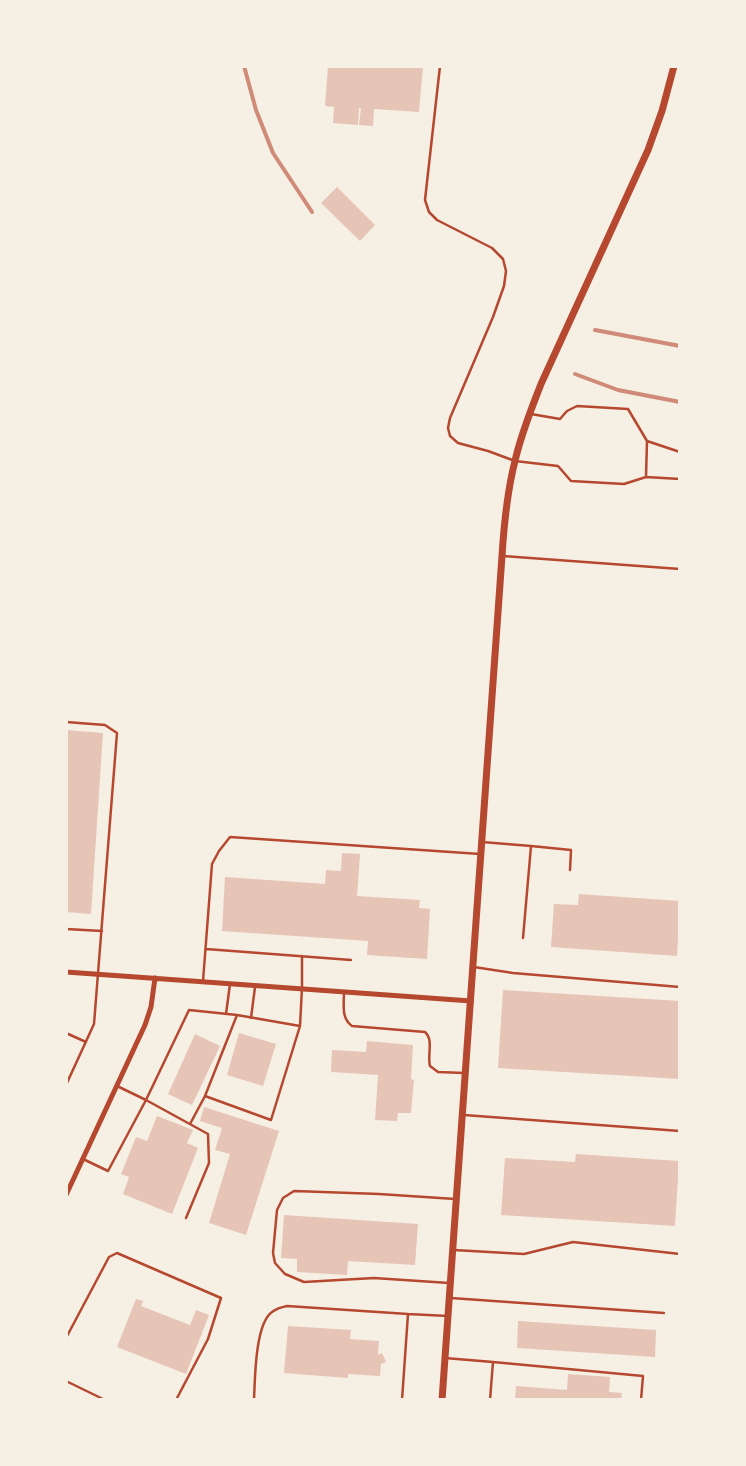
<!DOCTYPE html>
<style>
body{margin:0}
#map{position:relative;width:746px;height:1466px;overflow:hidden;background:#f6efe4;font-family:Poppins,sans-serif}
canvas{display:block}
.frame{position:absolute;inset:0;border:68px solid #f6efe4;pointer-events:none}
</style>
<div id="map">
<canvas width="746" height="1466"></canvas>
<div class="frame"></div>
</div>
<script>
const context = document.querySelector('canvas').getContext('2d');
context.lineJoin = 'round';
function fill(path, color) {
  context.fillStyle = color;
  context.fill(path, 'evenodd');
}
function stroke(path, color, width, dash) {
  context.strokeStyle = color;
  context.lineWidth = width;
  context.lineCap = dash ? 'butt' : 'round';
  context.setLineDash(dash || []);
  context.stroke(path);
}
fill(new Path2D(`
 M328,66H423L419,112L374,109L373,126L359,125L361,108H359L358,125L333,123L334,107L325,106Z
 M337,187L375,225L360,241L321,203Z
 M66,730L103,733L91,914L66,912Z
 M342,853L360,854L357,896L420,900L419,908L430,909L427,959L367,955L368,941L222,931L225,877L325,884L326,870L341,871Z
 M579,894L680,901L677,956L551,947L554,904L578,905Z
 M503,990L680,1001V1079L498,1068Z
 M239,1033L276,1044L263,1086L227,1075Z
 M195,1034L220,1046L192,1105L168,1094Z
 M367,1041L413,1045L411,1079L414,1080L411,1113H398L397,1121L375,1120L378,1075L331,1072L332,1050L366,1052Z
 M204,1107L279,1131L246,1235L209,1223L230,1154L215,1150L222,1128L200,1121Z
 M157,1116L193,1130L187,1143L198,1148L172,1214L123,1194L129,1177L121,1174L136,1137L147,1141Z
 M576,1154L679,1161L675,1226L501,1215L505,1158L575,1162Z
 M284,1215L418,1224L415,1265L348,1261L347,1275L297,1272V1259L281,1258Z
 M136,1299L143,1301L141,1306L190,1325L196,1310L209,1315L186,1374L117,1347Z
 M518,1321L656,1330L655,1357L517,1348Z
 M288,1326L351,1330L350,1339L379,1341L378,1355L382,1353L386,1362L381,1364L380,1376L348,1374V1378L284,1373Z
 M568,1374L610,1377L609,1392L622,1393L621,1400H515L516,1386L567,1390Z`), '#e6c5b7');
stroke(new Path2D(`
 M440,66L425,200L429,212L437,220L492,248L503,259L506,271L504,286L493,317L450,418L448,428L450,436L458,443L488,451L515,461L558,466L571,481L624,484L646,477L680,479
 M531,414L560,419L567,411L577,406L628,409L647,441L680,452
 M646,477L647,441
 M503,556L680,569
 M66,722L105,725L117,733L94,1024L66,1085
 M482,842L531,846L523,938
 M531,846L571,850L570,870
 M66,929L102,931
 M206,949L351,960
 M474,967L513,973L680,987
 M203,981L212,864L219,851L230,837L480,854
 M344,992C344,1005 341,1018 352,1026L425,1032C434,1040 427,1055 430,1066L438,1072L464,1073
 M226,1014L230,984
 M251,1018L255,987
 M300,1026L237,1015L205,1096L271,1120L300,1026L302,988V956
 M66,1033L86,1042
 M464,1115L680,1131
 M190,1124L205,1096
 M83,1159L108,1171L146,1100L117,1086
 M186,1218L209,1163L208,1134L146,1100L189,1010L237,1015
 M454,1250L524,1254L573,1242L680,1254
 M449,1283L374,1278L304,1282L285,1274L275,1263L273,1253L277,1210L283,1198L294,1191L379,1194L455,1199
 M451,1298L664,1313
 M66,1338L109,1257L117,1253L221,1298L208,1339L176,1400
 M445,1358L493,1362L490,1400
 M493,1362L643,1376L641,1400
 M66,1381L105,1400
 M254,1400C255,1379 255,1324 272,1312C276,1309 282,1307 287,1306L408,1314
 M402,1400L408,1314L448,1316`), '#b5482f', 2.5);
stroke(new Path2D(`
 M66,972L471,1001
 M66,1195L145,1025L151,1007L155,978`), '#b5482f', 5);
stroke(new Path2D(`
 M442,1400L502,556C504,524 507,492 515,461C521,434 531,410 541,384L648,150L662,111L674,66`), '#b5482f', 7);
stroke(new Path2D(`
 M244,66L256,110L273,153L312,212
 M595,330L680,346
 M575,374L618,390L680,402`), '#cf8b77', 4);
</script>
